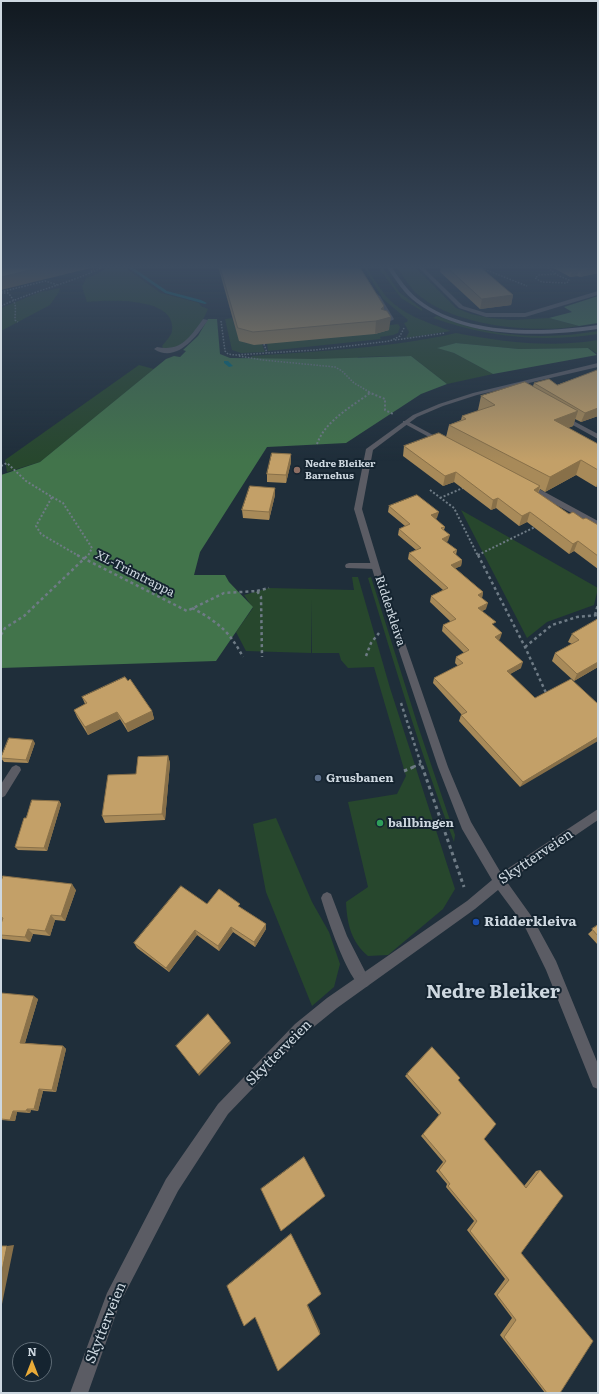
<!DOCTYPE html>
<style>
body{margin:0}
#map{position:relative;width:599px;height:1394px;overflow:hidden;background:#1f2e3a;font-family:Literata,serif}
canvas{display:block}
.frame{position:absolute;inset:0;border:2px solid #ced8e0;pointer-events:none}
.north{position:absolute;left:12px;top:1342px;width:40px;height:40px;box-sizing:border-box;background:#152430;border:1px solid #5f6c76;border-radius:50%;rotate:0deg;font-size:11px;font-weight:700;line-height:16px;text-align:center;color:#ced8e0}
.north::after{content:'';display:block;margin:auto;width:14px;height:18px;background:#e9ab38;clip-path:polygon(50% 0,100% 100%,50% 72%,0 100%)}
</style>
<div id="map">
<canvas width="599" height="1394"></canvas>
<div class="frame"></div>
<div class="north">N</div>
</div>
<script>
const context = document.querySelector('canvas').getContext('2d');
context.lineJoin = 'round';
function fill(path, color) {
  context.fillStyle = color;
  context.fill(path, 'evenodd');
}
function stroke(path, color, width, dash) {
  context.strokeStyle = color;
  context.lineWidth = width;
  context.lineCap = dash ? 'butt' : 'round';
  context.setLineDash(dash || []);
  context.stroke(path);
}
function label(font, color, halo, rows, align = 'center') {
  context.font = font + ' Literata,serif';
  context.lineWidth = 4;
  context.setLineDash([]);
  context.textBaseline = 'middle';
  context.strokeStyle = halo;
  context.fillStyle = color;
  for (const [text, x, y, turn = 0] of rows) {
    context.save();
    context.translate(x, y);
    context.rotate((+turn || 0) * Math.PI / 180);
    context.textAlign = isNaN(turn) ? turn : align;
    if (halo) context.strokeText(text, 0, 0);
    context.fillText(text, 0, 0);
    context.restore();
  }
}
fill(new Path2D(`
 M109,266H135L127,269L161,293L199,303L201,306L208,309C200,328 185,351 163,348L162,346C165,342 171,336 172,331C177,296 107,300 87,302L82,287L86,278L97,274Z
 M363,266H366C372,276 378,286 385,295C401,314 428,323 451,331L406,338L409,332L404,323L407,322L408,320L383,299Z
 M377,266H382L399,292L422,309V311L401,298Z
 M396,266H414L456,308L471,314L490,318L512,320L549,318L579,326C533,334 452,326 416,293C408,285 403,276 396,266Z
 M60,288L59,292L50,305L1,331V308L40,292Z
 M437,316C450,320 462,325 475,328C515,338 557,338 598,331V334C542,343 487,337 433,318Z
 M232,318L239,339L245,343L262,344L265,352L241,353L232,350L225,319Z
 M398,324L400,327L398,333L393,335L380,337L381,339L268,351L267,343Z
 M456,333C503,342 550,348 598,340V354L588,348L519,349L456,343L438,348L454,353L493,374L447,384L411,356L359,357L354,360L242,364L252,356C319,351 391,348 456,333Z
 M139,365L154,369L40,462L7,472L5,460Z
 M461,510L598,588L594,605L547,622L527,638Z
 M352,577H358L390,688L455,889L443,909L388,955L368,956C351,942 347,923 346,902L368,887L348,802L397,794L406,776L374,667L348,668L341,660L339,653H312L311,600V653L246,651L236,632L253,608L244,595L269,588L354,590Z
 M371,577L418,726L455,835L454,842C421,755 395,666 368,578Z
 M276,818L312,902L329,932L340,964L334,987L312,1006L266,892L253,824Z`), '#27472d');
fill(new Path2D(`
 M598,296V323L579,326L549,318L572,312L564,307Z
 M208,319H217L220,354L230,358L315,359L411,356L447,384L421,394L346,443L267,447L200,552L194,575H225L229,582L253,607L216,661L1,668V475L40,462L166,359L174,356L180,357L186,351L183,350L198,336Z
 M456,343L519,349L588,348L597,355L493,374L454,353L437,348Z`), '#42744b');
fill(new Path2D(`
 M130,267H132L167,291L201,300L207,303L205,304L165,293L130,269Z
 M224,361H228L233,366L229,367L224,363Z`), '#006d7a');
stroke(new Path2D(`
 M476,266L527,286
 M545,266L559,276L569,280L567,283L542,282L535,278L539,275L556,274
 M89,274L96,266
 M1,292L45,281L58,285
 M1,293H8C18,304 15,307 15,320L18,322
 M1,306C35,290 72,283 105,266
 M221,321L225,351L228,354L235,355L315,350L390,341L400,336L404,328
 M395,340L445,333
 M264,344L267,353
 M239,356L263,360L335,367L342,371L354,383L371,393`), '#6e7b85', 1.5, [1.5, 1.5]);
stroke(new Path2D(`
 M368,392L385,399V410L393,414
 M317,444C325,421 351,407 370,393
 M1,466L7,463L26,481L52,497L36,526L41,534L79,556
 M430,490L454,508L478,556
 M52,497L63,503L92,548L88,556
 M440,498L465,487
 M478,555L537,526`), '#6e7b85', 2, [2, 2]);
stroke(new Path2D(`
 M77,555L187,611L224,593L257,591L261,597L262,657
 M478,555L525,647L547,695
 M257,591L269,588
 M192,608C217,621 230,632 243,657
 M595,615L598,604
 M1,635L5,628L24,616L88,555
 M525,647L552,625L577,617L598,615
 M366,656L371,643L379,633
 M401,703L422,767
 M413,767L421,764`), '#6e7b85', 2.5, [3, 3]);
stroke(new Path2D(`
 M422,766L464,887
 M404,771L416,766`), '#6e7b85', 3, [3.5, 3.5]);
fill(new Path2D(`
 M377,294L380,296L394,319L393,320L384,323L381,321L388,318L374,296Z
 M403,421H407L446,442L440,443L403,423Z
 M524,484H530L598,521V527L524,488Z
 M349,563H375L379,566L375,569L346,568L345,566L346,564Z
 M327,892L331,894L347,936L370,981L368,986L363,988C348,981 326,915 321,898L323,894Z`), '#5b5c64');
fill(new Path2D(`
 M417,266H422L463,306L486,313H525L598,291V295L525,317H486L459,308Z
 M203,319L208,320C197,336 176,364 154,349L157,347C181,352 190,337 203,319Z
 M598,363V367L477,395L443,406L417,417L373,450L362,509L385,585L448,767L471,822L501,873L598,809V820L507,882L532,917L556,961L598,1064V1089L593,1087L546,970L524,925L498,890L475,909L337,1008L305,1034L228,1114L178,1191L120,1303L88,1393H70L107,1293L166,1179L218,1104L295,1024L327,998L467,901L492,880L462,829L438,767L377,585L354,509L366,449L413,415L439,404L473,393Z
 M560,416H564L598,434V439L560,418Z
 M16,765L20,767L21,770L5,796L1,798V784L12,767Z`), '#5b5c64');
fill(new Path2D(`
 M386,266H391C399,278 407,290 418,299C464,336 543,333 598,325V329C541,337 466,339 417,303C404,294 395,279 386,266Z`), '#757684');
fill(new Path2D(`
 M218,266H359L384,306L383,310L389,330L375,334L254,345L239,341Z
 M441,266H479L513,295L511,305L480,309L440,272Z
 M550,266H598V273L580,277L577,276L570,277Z
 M598,370V416L581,422L575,419L573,426L568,428L598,444V486L596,487L576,475L545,492L540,489L538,493L569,514L598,525V569L574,551L569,554L527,522L519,526L496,508L491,510L454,482L443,486L403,456L404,446L446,437L449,425L461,420L462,416L479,411L478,410L481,396L533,386L534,383L557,385Z
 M291,462L286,483L267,482V474Z
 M275,488V495L269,520L243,518L242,510Z
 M389,506L437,518L435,519L445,527L444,530L448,541L446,542L457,550L456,555L462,560L461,566L455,568L483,592L482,598L486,609L482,611L494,627L500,639L498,640L521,668L510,674L535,698L598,704L520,787L459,721L461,715H462L433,683L434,678L458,666L455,663L456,657L464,653L442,631L443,625L451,622L430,602L431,596L443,590L408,559L409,553L416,550L398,535L399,529L405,526L388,512Z
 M598,619V667L574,681L552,661L555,653L572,644L568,642L572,634Z
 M82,697L152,711L154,719L128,732L120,719L88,735L77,717L74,710L85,704Z
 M35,743L28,763L4,762L1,758Z
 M168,756L170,763L165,820L105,823L102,816L136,774Z
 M59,801L61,804L47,851L18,850L15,847L26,818Z
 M1,882L76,890L65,921L55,920L50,936L33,934L30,942L3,939L1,938V924L2,922H1Z
 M207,904L241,908L266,924V929L255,947L233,932L219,951L197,935L169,972L137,948L134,943Z
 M598,925V945L588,934Z
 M1,993L38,999L25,1043L63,1046L66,1049L56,1092L43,1091L38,1111L31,1110L30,1113L17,1112L15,1121L1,1120Z
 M407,1074L458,1080L484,1139L524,1186L536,1171L540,1170L521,1253L560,1393H545L500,1335L512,1318L494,1294L505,1279L467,1230L474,1221L446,1187L447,1184L436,1171L443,1162L421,1136L439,1115L405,1076Z`), '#a88a59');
fill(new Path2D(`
 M47,266H91V268L1,290V277Z
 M598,267V273L580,277L582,271Z
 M579,269L577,276L570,277L572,271Z
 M513,295L511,305L480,309L482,299Z
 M384,306L383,319L391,317L389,330L375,334L376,321L381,309Z
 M598,408V416L581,422L585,413Z
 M578,411L573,426L549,435L554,420Z
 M291,454V462L286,483V475Z
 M581,460L576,475L545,492L550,477Z
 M456,472L454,482L443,486L445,476Z
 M598,481V486L596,487Z
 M540,486L537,496L534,490Z
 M275,488V495L269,520V512Z
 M498,498L496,508L491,510L493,500Z
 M439,512L437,518L430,521L431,515Z
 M530,512L527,522L519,526L522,516Z
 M450,535L448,541L440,545L442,539Z
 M578,541L574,551L569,554L573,544Z
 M462,560L461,566L450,571L451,565Z
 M483,592L482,598L478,595Z
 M488,603L486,609L477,614L478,608Z
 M502,633L500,639L493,643L495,637Z
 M523,662L521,668L505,677L507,671Z
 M598,662V667L574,681L577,674Z
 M152,711L154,719L128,732L125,724Z
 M117,712L120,719L88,735L85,727Z
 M598,737V741L520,787L523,782Z
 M33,740L35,743L28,763L26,760Z
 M168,756L170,763L165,820L162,814Z
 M59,801L61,804L47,851L44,848Z
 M72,884L76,890L65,921L61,916Z
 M51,915L55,920L50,936L45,931Z
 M266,924V929L255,947L254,942Z
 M231,927L233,932L219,951L218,946Z
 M28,929L33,934L30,942L25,937Z
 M195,930L197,935L169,972L166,968Z
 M34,996L38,999L24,1046L20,1043Z
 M230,1041L231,1043L199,1076L198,1074Z
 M63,1046L66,1049L56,1092L52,1090Z
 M39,1089L43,1091L38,1111L34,1109Z
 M27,1109L31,1110L30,1113L26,1111Z
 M13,1111L17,1112L15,1121L10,1120Z
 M14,1245L1,1309V1276L7,1246Z
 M307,1303L320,1331V1334L307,1305Z`), '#887049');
const building = new Path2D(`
 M1,266H47L1,277Z
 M220,266H359L384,306L381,309L387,311L391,317L376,321L253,332L238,328Z
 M446,266H479L513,295L482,299Z
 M564,266H598V267L582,271L579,269L572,271Z
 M598,370V408L585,413L534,383L549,379L557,385Z
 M525,382L578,411L554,420L598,444V470L581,460L550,477L449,425L466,419L462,416L495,405L481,396Z
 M439,433L540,486L534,490L569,514L573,512L583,519L586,518L598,525V556L578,541L573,544L530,512L522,516L498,498L493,500L456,472L445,476L404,446Z
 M272,453L291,454L286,475L267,474Z
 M250,486L275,488L269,512L242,510Z
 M417,495L439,512L431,515L445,527L441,528L450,535L442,539L457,550L453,552L462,560L451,565L483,592L478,595L488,603L478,608L496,622L492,624L502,633L495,637L523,662L507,671L535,698L571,679L598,704V737L523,782L461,715L467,712L434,678L463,663L456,657L469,650L443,625L456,619L431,596L448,588L409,553L421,548L399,529L410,524L389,506Z
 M598,619V662L577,674L555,653L579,640L572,634Z
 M125,677L128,681L130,679L152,711L125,724L117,712L85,727L74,710L87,703L82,697Z
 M9,738L33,740L26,760L1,758Z
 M168,756L162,814L102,816L108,775L136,774L138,757Z
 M32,800L59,801L44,848L15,847L24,818H26Z
 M3,876L72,884L61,916L51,915L45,931L28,929L25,937L1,935V924L3,918L1,917V882Z
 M181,886L207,904L219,889L240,904L238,906L266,924L254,942L231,927L218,946L195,930L166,968L134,943Z
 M598,925V936L592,929Z
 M1,993L34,996L20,1043L63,1046L52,1090L39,1089L34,1109H27L26,1111H13L10,1120L1,1119Z
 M208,1014L230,1041L198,1074L176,1046Z
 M432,1047L460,1078L458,1080L496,1124L484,1139L526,1188L540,1170L563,1196L521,1253L593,1341L560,1393H547L504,1337L516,1320L497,1295L509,1280L470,1231L477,1221L448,1186L450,1184L439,1170L446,1161L423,1134L441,1113L407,1074Z
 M304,1157L325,1196L281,1231L261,1189Z
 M291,1234L321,1294L307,1305L320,1334L278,1371L255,1317L244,1326L227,1286Z
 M1,1246H7L1,1276Z`);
fill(building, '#c3a068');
stroke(building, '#887049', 1);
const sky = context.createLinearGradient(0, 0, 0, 461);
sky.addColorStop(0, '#111920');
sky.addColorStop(0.58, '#3c4c60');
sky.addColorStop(1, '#3c4c6000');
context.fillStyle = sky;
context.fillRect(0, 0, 599, 461);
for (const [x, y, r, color] of [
 [297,470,4,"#8d6e63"],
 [318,778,4,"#5c6f8a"],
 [380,823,4,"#2e9e5b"],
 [476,922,4,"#1a4fb4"]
]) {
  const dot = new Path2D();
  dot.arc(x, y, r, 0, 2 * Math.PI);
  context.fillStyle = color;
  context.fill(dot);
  stroke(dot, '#152430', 1.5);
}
label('bold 10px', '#ced8e0', '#152430', [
 ["Nedre Bleiker",305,464],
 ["Barnehus",305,476]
], 'left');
label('12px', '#ced8e0', '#152430', [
 ["XL-Trimtrappa",135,574,27],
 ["Ridderkleiva",390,611,72]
]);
label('bold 12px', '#ced8e0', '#152430', [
 ["Grusbanen",326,778],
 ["ballbingen",388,823]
], 'left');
label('14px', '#ced8e0', '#152430', [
 ["Skytterveien",536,857,-34],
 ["Skytterveien",279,1053,-45],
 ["Skytterveien",106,1323,-68]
]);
label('bold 14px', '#ced8e0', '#152430', [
 ["Ridderkleiva",484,922]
], 'left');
label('bold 19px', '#ced8e0', '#152430', [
 ["Nedre Bleiker",493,992]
]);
</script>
